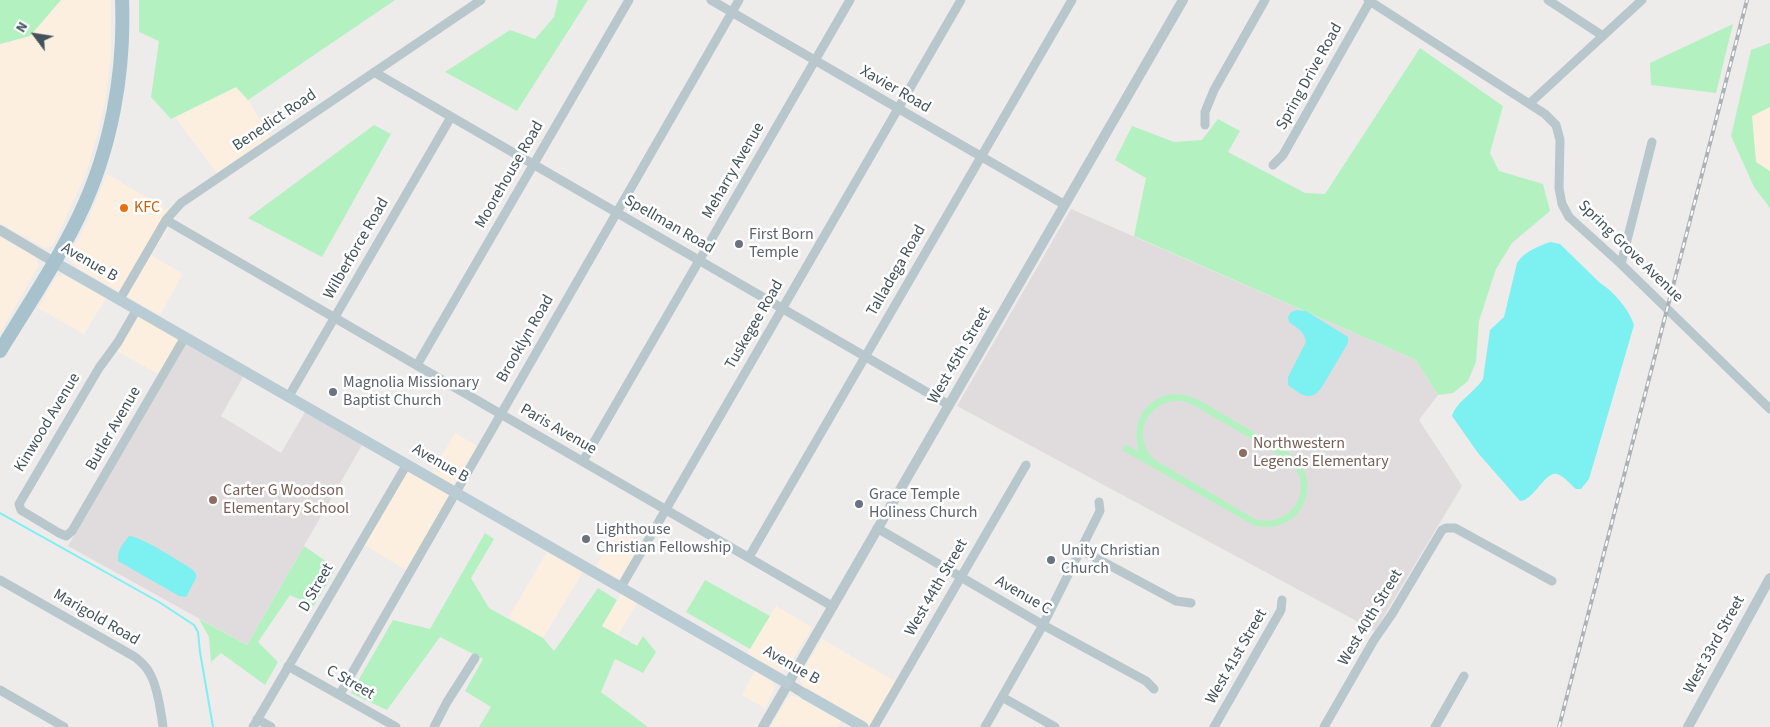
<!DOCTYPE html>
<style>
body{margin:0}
#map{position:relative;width:1770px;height:727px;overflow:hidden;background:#eeebeb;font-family:"Source Sans 3",sans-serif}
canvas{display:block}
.north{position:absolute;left:10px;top:10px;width:50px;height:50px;-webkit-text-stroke:4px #fff;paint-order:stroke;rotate:301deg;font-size:14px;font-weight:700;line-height:20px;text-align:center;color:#42535a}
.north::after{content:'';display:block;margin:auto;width:18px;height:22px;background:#42535a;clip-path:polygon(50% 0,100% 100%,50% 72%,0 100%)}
</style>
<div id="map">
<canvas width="1770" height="727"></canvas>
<div class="north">N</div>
</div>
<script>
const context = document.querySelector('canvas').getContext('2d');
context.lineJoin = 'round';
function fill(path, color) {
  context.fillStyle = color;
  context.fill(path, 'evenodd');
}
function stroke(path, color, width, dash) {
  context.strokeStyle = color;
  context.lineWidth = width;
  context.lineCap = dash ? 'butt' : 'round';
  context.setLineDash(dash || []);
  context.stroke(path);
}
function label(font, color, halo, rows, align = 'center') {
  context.font = font + ' "Source Sans 3",sans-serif';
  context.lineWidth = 5;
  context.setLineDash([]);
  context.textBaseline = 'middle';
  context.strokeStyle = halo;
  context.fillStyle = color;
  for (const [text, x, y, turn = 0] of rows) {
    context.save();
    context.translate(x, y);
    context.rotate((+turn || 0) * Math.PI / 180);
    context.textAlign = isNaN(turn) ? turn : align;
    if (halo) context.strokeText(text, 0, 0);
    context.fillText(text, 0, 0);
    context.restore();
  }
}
fill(new Path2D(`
 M61,0H111V58L105,102L95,143L86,173L58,235L52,246L45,248L0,223V44L30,36Z
 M237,87L248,100L270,137L217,173L175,117Z
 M1770,107V171L1756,162L1752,116Z
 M107,174L177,215L151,255L183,274L160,315L79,269L70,260V255L87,222Z
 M0,237L35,257L39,265L0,333Z
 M62,274L106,298L84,334L38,308L56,277Z
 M138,316L185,343L165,378L117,351Z
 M455,433L477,446L453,485L432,473Z
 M407,470L451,496L408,571L363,544Z
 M617,530L642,543L621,580L596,566Z
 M547,552L583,572L543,638L509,617Z
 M621,594L637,603L618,635L602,626Z
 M776,606L812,627L789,666L781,672L747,653Z
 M822,639L896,682L870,725L802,685L800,681L802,672Z
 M755,671L771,681L775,687L765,708L742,695Z
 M791,696L798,697L841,721L837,727H774L771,726L787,699Z`), '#fdefe0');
fill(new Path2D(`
 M1071,209L1416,360L1438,395L1419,420L1462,486L1375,631L957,406Z
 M185,343L243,377L221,416L281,453L305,412L362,445L247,645L68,546Z`), '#e0dcde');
fill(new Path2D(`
 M0,0H61L30,36L0,44Z
 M139,0H395L248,100L236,87L171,119L151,97L159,41L139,32Z
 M558,0H588L517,111L445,72L510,30L535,39L554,17Z
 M1733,24L1716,93L1651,85L1650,63Z
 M1770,43V107L1752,116L1756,162L1770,171V208L1754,187L1731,136L1751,50Z
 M1420,48L1503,106L1490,153L1499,171L1543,184L1550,211L1512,243L1496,269L1479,321L1476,362L1468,381L1453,393L1438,395L1416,360L1134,236L1146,178L1115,160L1132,126L1174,142L1202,140L1218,119L1240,131L1228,152L1305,193L1325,194Z
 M374,125L391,134L322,257L248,218Z
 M1172,394L1185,395L1197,399L1288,452C1329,480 1300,539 1253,525L1122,450L1125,444L1139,452C1131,424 1142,400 1172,394ZM1173,401H1183L1193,405L1289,461C1317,488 1292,529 1255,519L1155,460C1132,439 1144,406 1173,401Z
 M485,533L494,539L471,578L489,608L543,638L554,651L598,588L617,600L602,626L637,646L643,636L656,652L643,673L615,659L601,692L648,727H479L491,707L465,691L483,659L440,637L387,710L351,693L393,620L430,629Z
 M304,546L336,568L314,606L290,595L258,642L278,662L265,685L221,653L211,662L209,637L199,619L247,645Z
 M705,580L770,616L750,649L686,612Z`), '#b4f1c0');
fill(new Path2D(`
 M1550,242L1560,244L1600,283C1614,292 1629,309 1634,325L1589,479L1581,489H1576C1571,485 1564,476 1557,474C1546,470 1533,501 1520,501L1478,453L1452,416C1456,402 1475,392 1483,379L1490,330L1504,317L1517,263C1525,251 1537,247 1550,242Z
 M1297,310L1306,311L1348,337V343L1322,387C1311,403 1301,395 1288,385V377L1306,342C1305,332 1297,328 1289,322L1288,317L1291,312Z
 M129,536C141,536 180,562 192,569L196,574V578L186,597L179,596L118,561C117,550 123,544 129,536Z`), '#7df0f2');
stroke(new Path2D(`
 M0,513L159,602L194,625L198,632L200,652L213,727`), '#7df0f2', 2);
stroke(new Path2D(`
 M711,0L1065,205
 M1368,0L1545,114L1556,125L1560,140L1559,188L1562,204L1569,217L1621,264L1770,409
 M1548,0L1603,36
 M374,72L949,405
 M1530,103L1642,0
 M1205,125V112L1214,90L1265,0
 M1273,165L1283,155L1370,1
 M166,220L832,606
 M1621,264L1652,142
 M120,299L166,220L181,203L481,0
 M137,309L118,342L99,368L19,504L21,510L24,512L59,533L66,536L72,531L185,337
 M417,365L629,0
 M289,396L451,117
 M583,461L850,0
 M877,528L1043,625L1146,681L1154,689
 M1081,550L1176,601L1191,603
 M749,557L1072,0
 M0,580L135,657C140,661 146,666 149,672C157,685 161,711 163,727
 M621,587L961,0
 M288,666L396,727
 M0,690L64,727
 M340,694L739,0
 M1002,697L1055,727
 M257,719L271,727
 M253,727L407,464
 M434,727L447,702L475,658
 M874,727L1026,465
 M985,727L1043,625L1100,511L1099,502
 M1214,727L1281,610L1282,600
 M1324,727L1374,640L1392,614L1442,530L1446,528H1455L1552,581
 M1435,727L1464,676`), '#b8c7cc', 9);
stroke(new Path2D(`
 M0,230L54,262
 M787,683L805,694
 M763,727L1183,0
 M1688,727L1770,578`), '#b8c7cc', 10);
stroke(new Path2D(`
 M54,262L787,683
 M805,694L863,727`), '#b9ccd4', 11);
stroke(new Path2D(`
 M0,351C27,307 57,262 79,216C111,150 125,73 122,0`), '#a8c2cd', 14);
const rail = new Path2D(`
 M1559,727L1747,0`);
stroke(rail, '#adb2b7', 4);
stroke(rail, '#fff', 2, [5.5]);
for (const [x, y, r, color] of [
 [124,208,5,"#e8710a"],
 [739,244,5,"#6b7280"],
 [333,392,5,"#6b7280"],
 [1243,453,5,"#8d6e63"],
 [213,500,5,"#8d6e63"],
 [859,504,5,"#6b7280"],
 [586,539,5,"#6b7280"],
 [1051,560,5,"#6b7280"]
]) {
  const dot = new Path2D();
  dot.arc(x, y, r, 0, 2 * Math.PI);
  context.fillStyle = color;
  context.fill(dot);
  stroke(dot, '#fff', 2);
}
label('16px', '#42535a', '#fff', [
 ["Spring Drive Road",1310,77,-61],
 ["Xavier Road",895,90,30],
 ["Benedict Road",275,121,-34],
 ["Meharry Avenue",734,171,-60],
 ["Moorehouse Road",510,175,-60],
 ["Spellman Road",669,225,30],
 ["Wilberforce Road",357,249,-60],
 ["Spring Grove Avenue",1630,252,44],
 ["Avenue B",89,263,30],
 ["Talladega Road",897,271,-60],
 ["Tuskegee Road",755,325,-60],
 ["Brooklyn Road",526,339,-60],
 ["West 45th Street",960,356,-60],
 ["Kinwood Avenue",48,423,-59],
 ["Butler Avenue",114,429,-60],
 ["Paris Avenue",558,430,30],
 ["Avenue B",440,464,30],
 ["D Street",317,588,-60],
 ["West 44th Street",937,588,-60],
 ["Avenue C",1023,596,30],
 ["Marigold Road",96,618,30],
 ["West 40th Street",1371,618,-59],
 ["West 33rd Street",1715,645,-61],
 ["West 41st Street",1237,657,-60],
 ["Avenue B",791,666,30],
 ["C Street",350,683,30]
]);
label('16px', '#c56008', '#fff', [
 ["KFC",134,208]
], 'left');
label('16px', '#5b616d', '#fff', [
 ["First Born",749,235],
 ["Temple",749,253],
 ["Magnolia Missionary",343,383],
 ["Baptist Church",343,401],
 ["Grace Temple",869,495],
 ["Holiness Church",869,513],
 ["Lighthouse",596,530],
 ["Christian Fellowship",596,548],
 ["Unity Christian",1061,551],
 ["Church",1061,569]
], 'left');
label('16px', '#785e54', '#fff', [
 ["Northwestern",1253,444],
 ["Legends Elementary",1253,462],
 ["Carter G Woodson",223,491],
 ["Elementary School",223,509]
], 'left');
</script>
